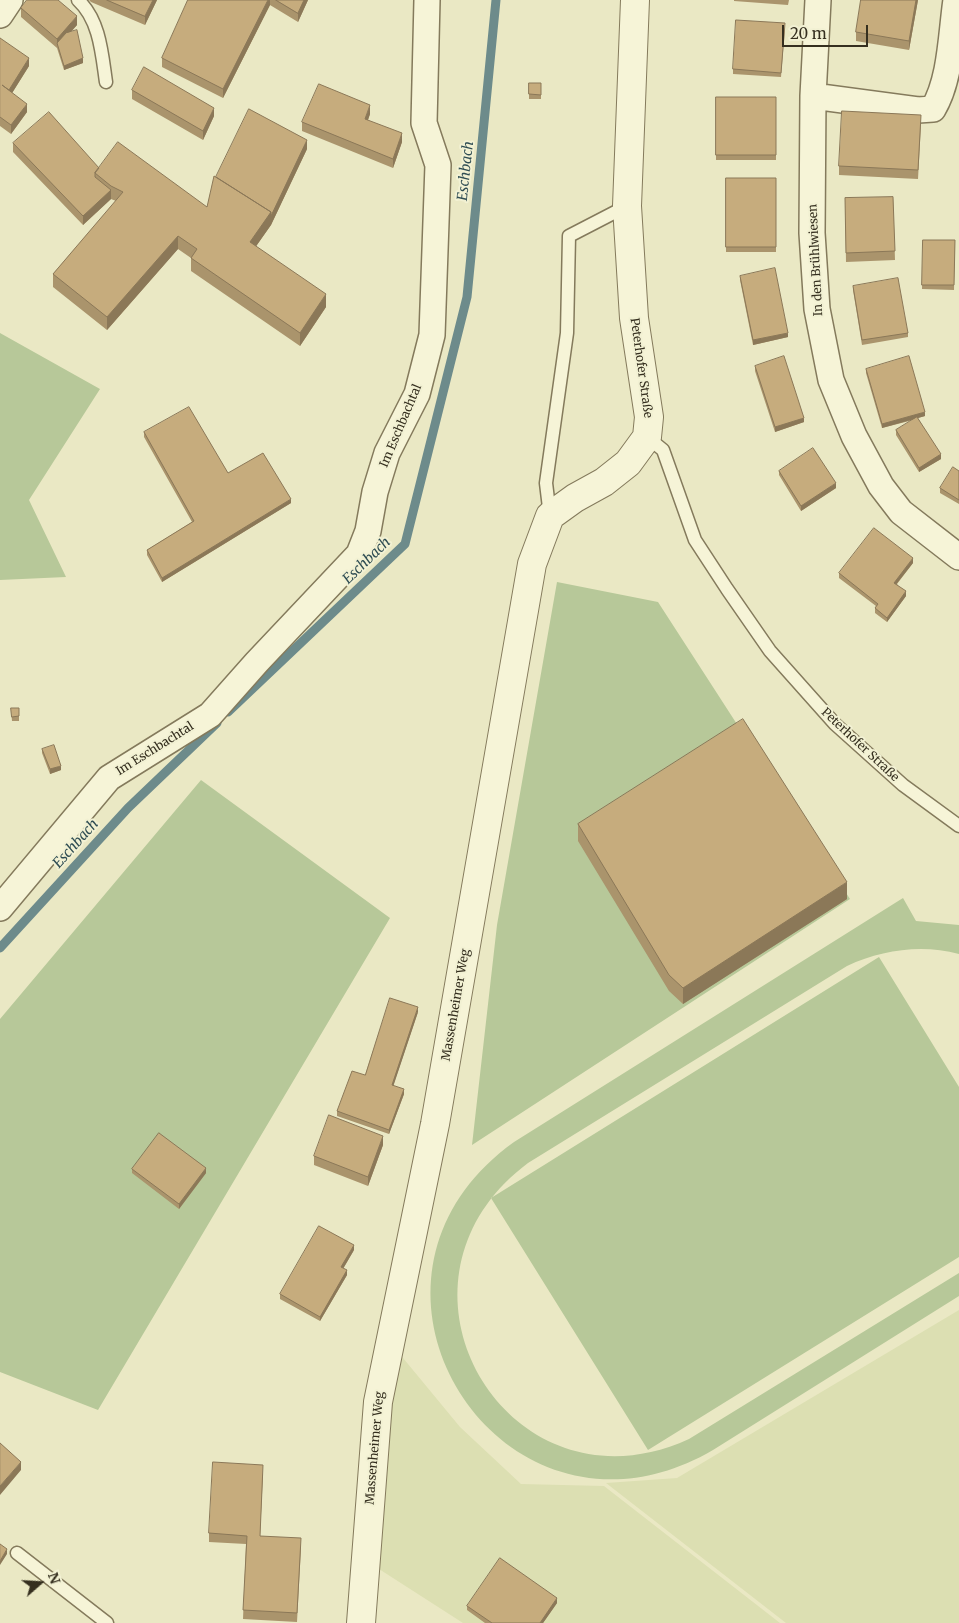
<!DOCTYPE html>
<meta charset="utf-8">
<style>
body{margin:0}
#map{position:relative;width:959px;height:1623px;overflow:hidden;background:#eae8c4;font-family:Merriweather,serif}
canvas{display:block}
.north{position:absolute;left:15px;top:1558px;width:50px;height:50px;-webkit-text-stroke:4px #f2f1d3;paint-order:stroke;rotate:71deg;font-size:14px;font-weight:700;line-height:20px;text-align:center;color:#352f1f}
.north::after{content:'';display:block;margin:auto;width:18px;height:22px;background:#352f1f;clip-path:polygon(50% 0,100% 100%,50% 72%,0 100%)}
.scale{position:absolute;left:782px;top:25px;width:86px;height:22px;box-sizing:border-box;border:2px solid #352f1f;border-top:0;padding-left:6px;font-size:15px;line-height:18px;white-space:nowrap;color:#352f1f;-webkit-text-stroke:4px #f2f1d3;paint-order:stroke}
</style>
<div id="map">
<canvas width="959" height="1623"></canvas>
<div class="north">N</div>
<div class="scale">20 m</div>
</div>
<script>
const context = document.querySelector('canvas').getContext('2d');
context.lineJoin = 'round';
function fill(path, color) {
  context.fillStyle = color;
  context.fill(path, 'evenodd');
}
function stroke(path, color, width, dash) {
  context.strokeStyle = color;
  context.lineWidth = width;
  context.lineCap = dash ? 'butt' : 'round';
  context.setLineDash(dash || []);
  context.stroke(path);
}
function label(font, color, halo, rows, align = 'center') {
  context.font = font + ' Merriweather,serif';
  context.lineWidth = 4;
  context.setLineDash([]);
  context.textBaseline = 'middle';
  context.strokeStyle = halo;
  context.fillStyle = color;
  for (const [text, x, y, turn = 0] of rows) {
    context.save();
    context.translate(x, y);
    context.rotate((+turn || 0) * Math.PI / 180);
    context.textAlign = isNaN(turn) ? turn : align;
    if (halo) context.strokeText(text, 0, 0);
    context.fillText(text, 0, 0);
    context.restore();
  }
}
fill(new Path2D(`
 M959,1310V1623H786L606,1483L677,1478Z
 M389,1341L460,1427L521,1484L604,1486L780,1623H463L365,1560Z`), '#dcdfb2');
fill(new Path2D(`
 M0,333L100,389L29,500L66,577L0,580Z
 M557,582L658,602L850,899L472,1145L497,925Z
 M201,780L390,918L98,1410L0,1372V1019Z
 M903,898L916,921L959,925V954C921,944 882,950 847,966L528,1163C367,1283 508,1522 689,1439L959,1273V1296L713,1450C504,1572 317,1283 514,1142Z
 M879,957L959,1087V1257L648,1450L491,1198Z`), '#b7c899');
stroke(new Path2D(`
 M228,712L405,544L467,297L496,0
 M0,948L128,808L217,723`), '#6d8b8b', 9);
const service = new Path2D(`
 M78,0C100,20 102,55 106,82
 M647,437L663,450L695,540L727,589L770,651L835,724L903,785L959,826
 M550,516L546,483L567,333L569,236L627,206
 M17,1553L107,1623`);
const minor = new Path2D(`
 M818,0L813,96L812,233L817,309L831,380L854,436L881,486L901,512L959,557
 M0,15L10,0
 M813,96L918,110L933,109C951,79 951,34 956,0
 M0,908L109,778L210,715L257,662L359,554L368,531L375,492L387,453L417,394L432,335L438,165L424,123L427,0`);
const tertiary = new Path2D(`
 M361,1623L378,1402L435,1124L532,564L550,516L575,498L604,482L628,463L647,437L649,417L634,318L627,206L635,0`);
stroke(service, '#847a5c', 15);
stroke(minor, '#847a5c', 28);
stroke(tertiary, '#847a5c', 30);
stroke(service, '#f6f4d7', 12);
stroke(minor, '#f6f4d7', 25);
stroke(tertiary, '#f6f4d7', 28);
fill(new Path2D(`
 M89,0H157L145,25L91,2Z
 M188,0H308L298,22L270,5L223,98L162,67V58Z
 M734,0H789L788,5L734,1Z
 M861,0H918L909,50L856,41V32Z
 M21,8L77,25L71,32L83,63L64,70L57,48L21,17Z
 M785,28L781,77L733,74V69Z
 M0,38L29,66L12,93L27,112L11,134L0,126Z
 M529,83H541V99H529Z
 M132,90L214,116L203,140L132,99Z
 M716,97H776V160H716Z
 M370,114L368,120L402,142L393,168L302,131V122Z
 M921,124L918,179L839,175V166Z
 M13,143L99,168L207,207L216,177L307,149L271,225L256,246L326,307L300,346L191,271V258L178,249L107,330L53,287V274L116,201L111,199L83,225L13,152Z
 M726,178H776V252H726Z
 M893,197L895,260L846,262L845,198Z
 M923,240H955L954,290L922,289Z
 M740,276L788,337L753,345L740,280Z
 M853,286L908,333V337L862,345L853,290Z
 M755,366L804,422L775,432L755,371Z
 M866,369L925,416L918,418L941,459L919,472L896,435V430L913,420L882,428L866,373Z
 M144,432L228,473L291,503L162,582L147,555V550L192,522L144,437Z
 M779,471L836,488L801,511L779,475Z
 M959,471V504L940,493V488Z
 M913,563L897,584L906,596L887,622L875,613V608L876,606L839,578V573Z
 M11,708H19V721H12Z
 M42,749L61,770L50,774L42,753Z
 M578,824L847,899L683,1004L669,991L578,841Z
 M418,1012L393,1086L404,1094L389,1134L337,1116V1111L365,1075Z
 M383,1145L368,1186L314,1165V1156Z
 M132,1169L206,1173L179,1209L132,1173Z
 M354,1250L343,1269L347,1275L320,1321L280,1299V1294Z
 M263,1474L260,1536L301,1547L297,1622L243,1619L246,1544L209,1542V1533Z
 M557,1603L543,1623H485L467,1610V1606Z`), '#aa946c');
fill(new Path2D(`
 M153,0H157L145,25V16Z
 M268,0H270V5L223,98V89Z
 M304,0H308L298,22V13Z
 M916,0H918L909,50V41Z
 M77,16V25L58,46L57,43V48V39Z
 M29,58V66L9,98V90Z
 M83,58V63L64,70V66Z
 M27,104V112L11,134V125Z
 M370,105V114L365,128V119Z
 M214,108V116L203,140V131Z
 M402,133V142L393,168V159Z
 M307,140V149L271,225L250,255V242Z
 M111,190V199L83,225V216Z
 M178,236V249L107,330V317Z
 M326,294V307L300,346V333Z
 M788,333V337L753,345V340Z
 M925,412V416L882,428V424Z
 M804,418V422L775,432V427Z
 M941,454V459L919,472V468Z
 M836,483V488L801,511V506Z
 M291,499V503L162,582V578Z
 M913,558V563L894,587V583Z
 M906,591V596L887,622V618Z
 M61,766V770L50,774V769Z
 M847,882V899L683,1004V988Z
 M418,1007V1012L392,1090V1085Z
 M404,1089V1094L389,1134V1130Z
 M383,1136V1145L368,1186V1177Z
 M206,1168V1173L179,1209V1204Z
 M354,1245V1250L341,1272V1267Z
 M347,1270V1275L320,1321V1317Z
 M21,1462V1470L0,1495V1486Z
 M7,1549V1554L0,1565V1561Z
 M557,1598V1603L543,1623H540Z`), '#8b7858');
const building = new Path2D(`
 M27,0H58L77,16L57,39L21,8Z
 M107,0H153L145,16Z
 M188,0H268L223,89L162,58Z
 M276,0H304L298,13Z
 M861,0H916L909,41L856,32Z
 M736,20L785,23L781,73L733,69Z
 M77,30L83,58L64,66L57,43L66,33Z
 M0,38L29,58L9,90L2,85L27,104L11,125L0,117Z
 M144,67L214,108L203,131L132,90Z
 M529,83H541V95L529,94Z
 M319,84L370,105L365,119L402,133L393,159L302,122Z
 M716,97H776V155H716Z
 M249,109L307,140L271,216V212L216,177Z
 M842,111L921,115L918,170L839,166Z
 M49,112L99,168L95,173V177L111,190L83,216L13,143Z
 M118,142L207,207L214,176L271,212L250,242L326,294L300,333L191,258L197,249L178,236L107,317L53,274L123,192L111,186L95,173Z
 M726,178H776V247H726Z
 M893,197L895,251L846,253L845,198Z
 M923,240H955L954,285H922Z
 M775,268L788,333L753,340L740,276Z
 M898,278L908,333L862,340L853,286Z
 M784,356L804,418L775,427L755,366Z
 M909,356L925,412L882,424L866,369Z
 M189,407L228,473L263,453L291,499L162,578L147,550L194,521L144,432Z
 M917,417L941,454L919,468L896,430Z
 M813,448L836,483L801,506L779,471Z
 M953,467L959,471V500L940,488Z
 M874,528L913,558L894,583L906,591L887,618L875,608L878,604L839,573Z
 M11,708H19V716L12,717Z
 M743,719L847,882L683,988L669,975L578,824Z
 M54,745L61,766L50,769L42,749Z
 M390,998L418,1007L392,1085L404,1089L389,1130L337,1111L352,1071L365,1075Z
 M329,1115L383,1136L368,1177L314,1156Z
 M159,1133L206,1168L179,1204L132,1169Z
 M319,1226L354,1245L341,1267L347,1270L320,1317L280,1294Z
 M0,1443L21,1462L0,1486Z
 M213,1462L263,1465L260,1536L301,1538L297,1613L243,1610L247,1536L209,1533Z
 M0,1544L7,1549L0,1561Z
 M500,1558L557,1598L540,1623H492L467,1606Z`);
fill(building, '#c6ac7d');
stroke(building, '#8b7858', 1);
label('12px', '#352f1f', '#f2f1d3', [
 ["In den Brühlwiesen",816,260,-93],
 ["Peterhofer Straße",641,368,82],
 ["Im Eschbachtal",401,426,-67],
 ["Peterhofer Straße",860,745,43],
 ["Im Eschbachtal",155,749,-32],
 ["Massenheimer Weg",456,1005,-80],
 ["Massenheimer Weg",375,1448,-85]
]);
label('italic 14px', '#2f4d53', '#f2f1d3', [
 ["Eschbach",466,171,-84],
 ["Eschbach",367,561,-44],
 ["Eschbach",76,844,-48]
]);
</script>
